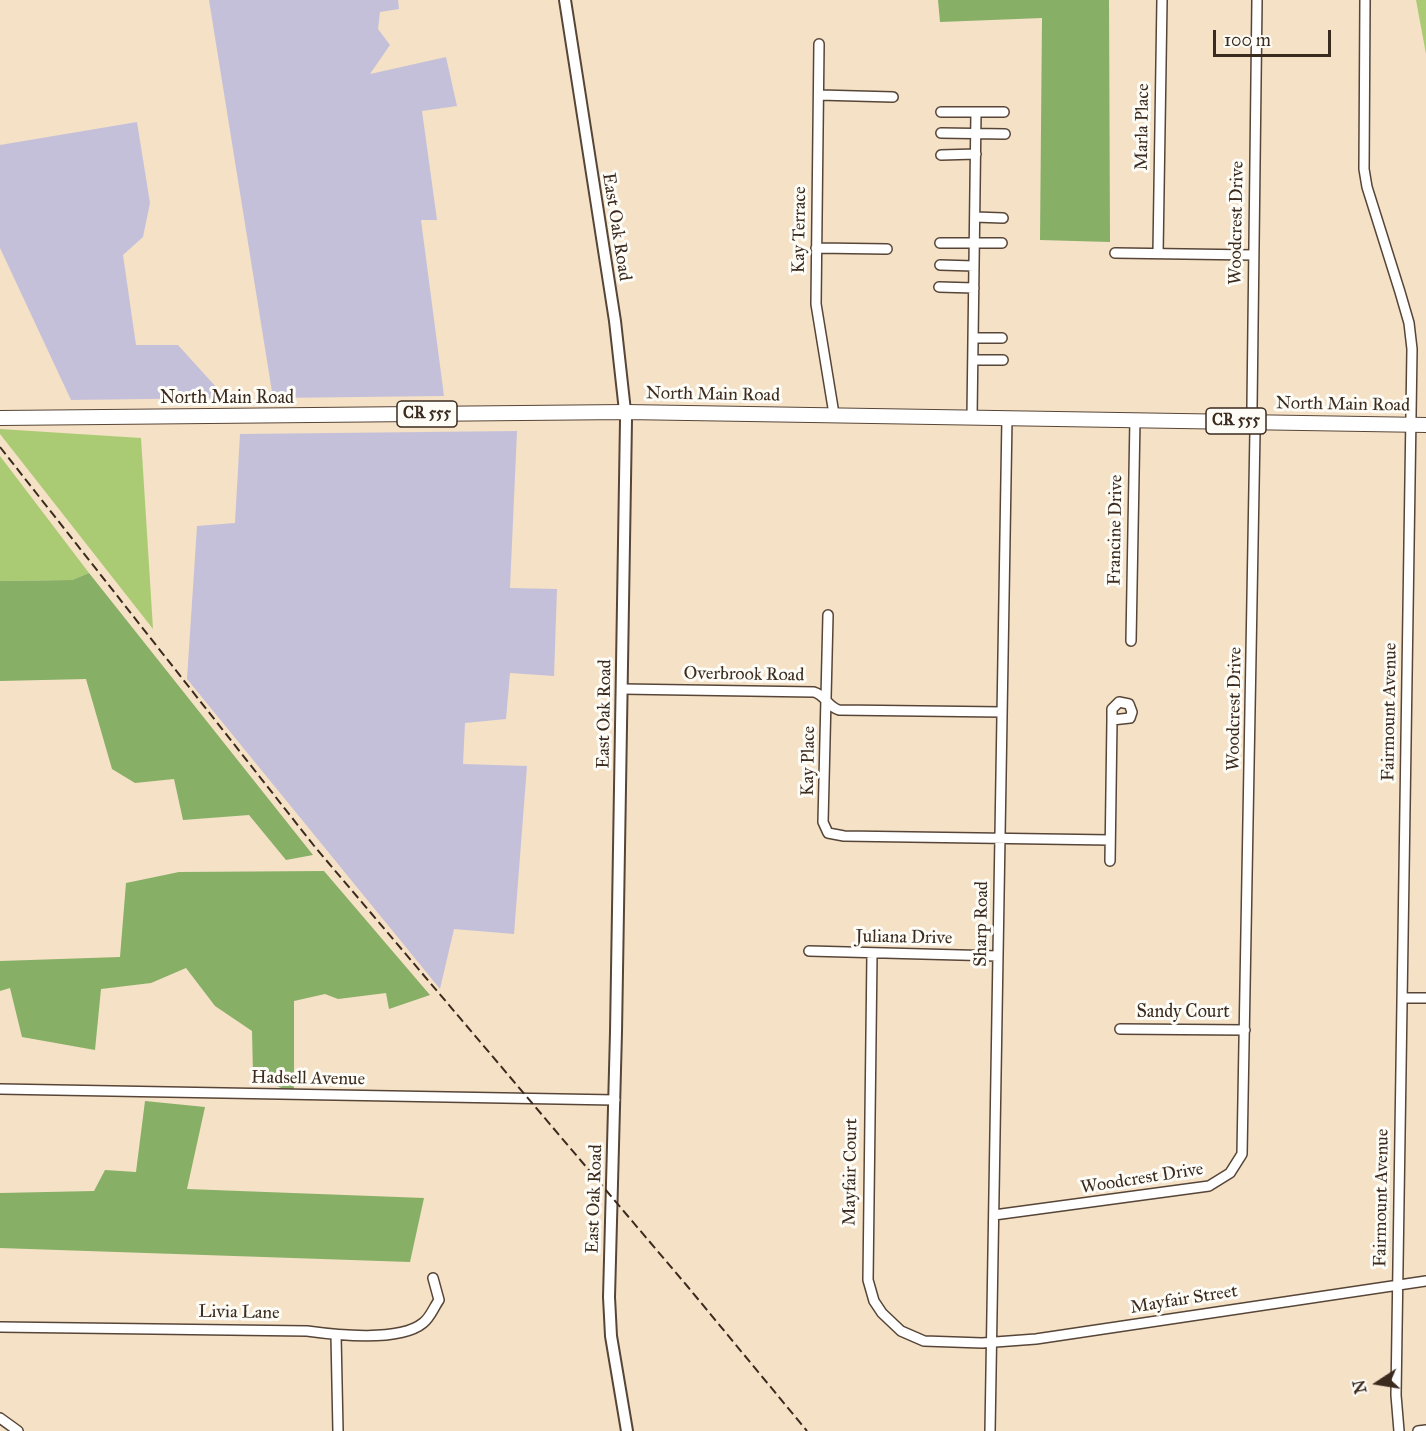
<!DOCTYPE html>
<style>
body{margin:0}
#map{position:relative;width:1426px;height:1431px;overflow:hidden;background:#f4e1c6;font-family:"IM FELL Great Primer",serif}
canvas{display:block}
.north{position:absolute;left:1348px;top:1353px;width:60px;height:60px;-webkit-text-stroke:4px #fdfcf7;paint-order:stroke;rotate:258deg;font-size:16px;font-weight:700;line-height:24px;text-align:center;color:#3b2a1e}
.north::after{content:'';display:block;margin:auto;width:21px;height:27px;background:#3b2a1e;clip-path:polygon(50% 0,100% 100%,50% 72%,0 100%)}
.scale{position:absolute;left:1213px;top:30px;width:118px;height:27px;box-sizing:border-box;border:3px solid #3b2a1e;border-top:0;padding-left:8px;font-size:18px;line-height:21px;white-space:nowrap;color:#3b2a1e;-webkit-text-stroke:4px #fdfcf7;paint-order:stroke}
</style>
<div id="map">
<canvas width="1426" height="1431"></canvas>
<div class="north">N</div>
<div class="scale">100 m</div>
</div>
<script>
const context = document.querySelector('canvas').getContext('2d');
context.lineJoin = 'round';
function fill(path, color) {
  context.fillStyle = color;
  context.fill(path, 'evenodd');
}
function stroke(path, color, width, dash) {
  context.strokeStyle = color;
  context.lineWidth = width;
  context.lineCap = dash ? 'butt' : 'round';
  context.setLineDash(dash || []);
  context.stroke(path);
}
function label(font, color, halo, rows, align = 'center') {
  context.font = font + ' "IM FELL Great Primer",serif';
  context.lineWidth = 6;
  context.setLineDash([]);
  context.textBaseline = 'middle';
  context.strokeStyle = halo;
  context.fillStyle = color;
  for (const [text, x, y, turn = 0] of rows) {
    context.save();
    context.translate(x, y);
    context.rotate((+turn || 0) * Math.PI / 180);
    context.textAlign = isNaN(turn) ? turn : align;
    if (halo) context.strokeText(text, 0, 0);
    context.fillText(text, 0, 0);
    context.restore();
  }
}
fill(new Path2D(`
 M209,0H398L399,9L380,12L378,29L390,45L370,74L446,57L457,106L422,111L437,220H421L444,396L273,398Z
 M137,122L150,203L143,237L123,255L136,345H178L226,398L71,400L0,248V145Z
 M517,431L510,588L557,589L554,676L510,673L506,719L465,723L463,764L527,766L514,934L454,929L440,989L187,679L197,526L235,523L240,434Z`), '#c5c0da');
fill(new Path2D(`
 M1416,0H1426V54Z
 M0,429L141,438L153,629L0,434Z
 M0,456L89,573L72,580L0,581Z`), '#aacb74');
fill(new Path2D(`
 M938,0H1109L1110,242L1040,240L1042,18L940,22Z
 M89,573L313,855L286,860L249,815L183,820L174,779L135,783L112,769L86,679L0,681V581L72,580Z
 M324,871L430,995L389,1009L386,993L338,999L325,994L294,1001V1094L253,1075L252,1031L215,1006L186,968L151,983L101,989L95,1050L22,1037L10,988L0,991V961L120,957L126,883L179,872Z
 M145,1101L205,1107L187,1189L424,1198L410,1262L0,1248V1193L94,1191L105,1170L136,1172Z`), '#87af66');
const minor = new Path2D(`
 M1365,0L1364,169L1367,187L1400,292L1409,323L1412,349L1396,1395L1399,1431
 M819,44L816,304L834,414
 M819,95L893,97
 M941,112H1004
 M941,133L1005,134
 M941,155L976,154
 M975,217L1003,218
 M940,243H1002
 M816,248L887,249
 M1115,253L1253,255
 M1158,253L1162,0
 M940,265L974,266
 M939,287L974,288
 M973,338H1002
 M973,360H1003
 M972,417L976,112
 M828,615L823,822L828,833L844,836L1110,840
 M1131,641L1135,419
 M622,689L814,692C825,695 828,707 839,710L1002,712
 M1119,702L1129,704L1132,712L1130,718L1112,720V709Z
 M1110,861L1112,720
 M809,951L998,956
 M872,954L868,1280L874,1301L882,1313L901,1331L924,1341L982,1343L1036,1339L1426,1281
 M1402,998H1426
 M1120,1029L1245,1030
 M0,1089L615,1100
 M994,1215L1209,1186L1230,1173L1242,1154L1255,431L1252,407L1257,0
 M0,1327L307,1331C336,1335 400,1342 423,1323C430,1318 434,1307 439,1300L433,1278
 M336,1335L338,1431
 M0,1418L18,1431
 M990,1431L1007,418
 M1418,1431L1426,1430`);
const tertiary = new Path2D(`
 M565,0L615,321L626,420L616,1032L609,1297L611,1336L627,1431`);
const primary = new Path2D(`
 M0,418L626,412L1426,425`);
stroke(minor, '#574537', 12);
stroke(tertiary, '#574537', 14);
stroke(primary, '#574537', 16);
stroke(minor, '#fff', 9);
stroke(tertiary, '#fff', 10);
stroke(primary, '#fff', 14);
stroke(new Path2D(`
 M0,447L315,847L688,1287L807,1431`), '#3b2a1e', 2, [9, 4.5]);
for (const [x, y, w] of [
 [427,414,60],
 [1236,421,60]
]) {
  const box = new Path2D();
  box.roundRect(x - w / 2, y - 13, w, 26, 4.5);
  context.fillStyle = '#fdfcf7';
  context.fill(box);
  stroke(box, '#3b2a1e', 1.5);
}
label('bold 16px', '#3b2a1e', null, [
 ["CR 555",427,414],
 ["CR 555",1236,421]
]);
label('18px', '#3b2a1e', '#fdfcf7', [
 ["Marla Place",1143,127,-89],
 ["Woodcrest Drive",1237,223,-89],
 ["East Oak Road",616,227,81],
 ["Kay Terrace",800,230,-89],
 ["North Main Road",713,395,1],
 ["North Main Road",227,399],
 ["North Main Road",1343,405,1],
 ["Francine Drive",1116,530,-89],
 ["Overbrook Road",744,675,1],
 ["Woodcrest Drive",1235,709,-89],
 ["Fairmount Avenue",1390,712,-89],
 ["East Oak Road",605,714,-89],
 ["Kay Place",809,761,-89],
 ["Sharp Road",982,924,-89],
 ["Juliana Drive",904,938,1],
 ["Sandy Court",1183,1013],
 ["Hadsell Avenue",308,1079,1],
 ["Mayfair Court",851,1172,-89],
 ["Woodcrest Drive",1142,1179,-9],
 ["Fairmount Avenue",1382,1198,-89],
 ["East Oak Road",595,1199,-88],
 ["Mayfair Street",1184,1300,-9],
 ["Livia Lane",239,1313,1]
]);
</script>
